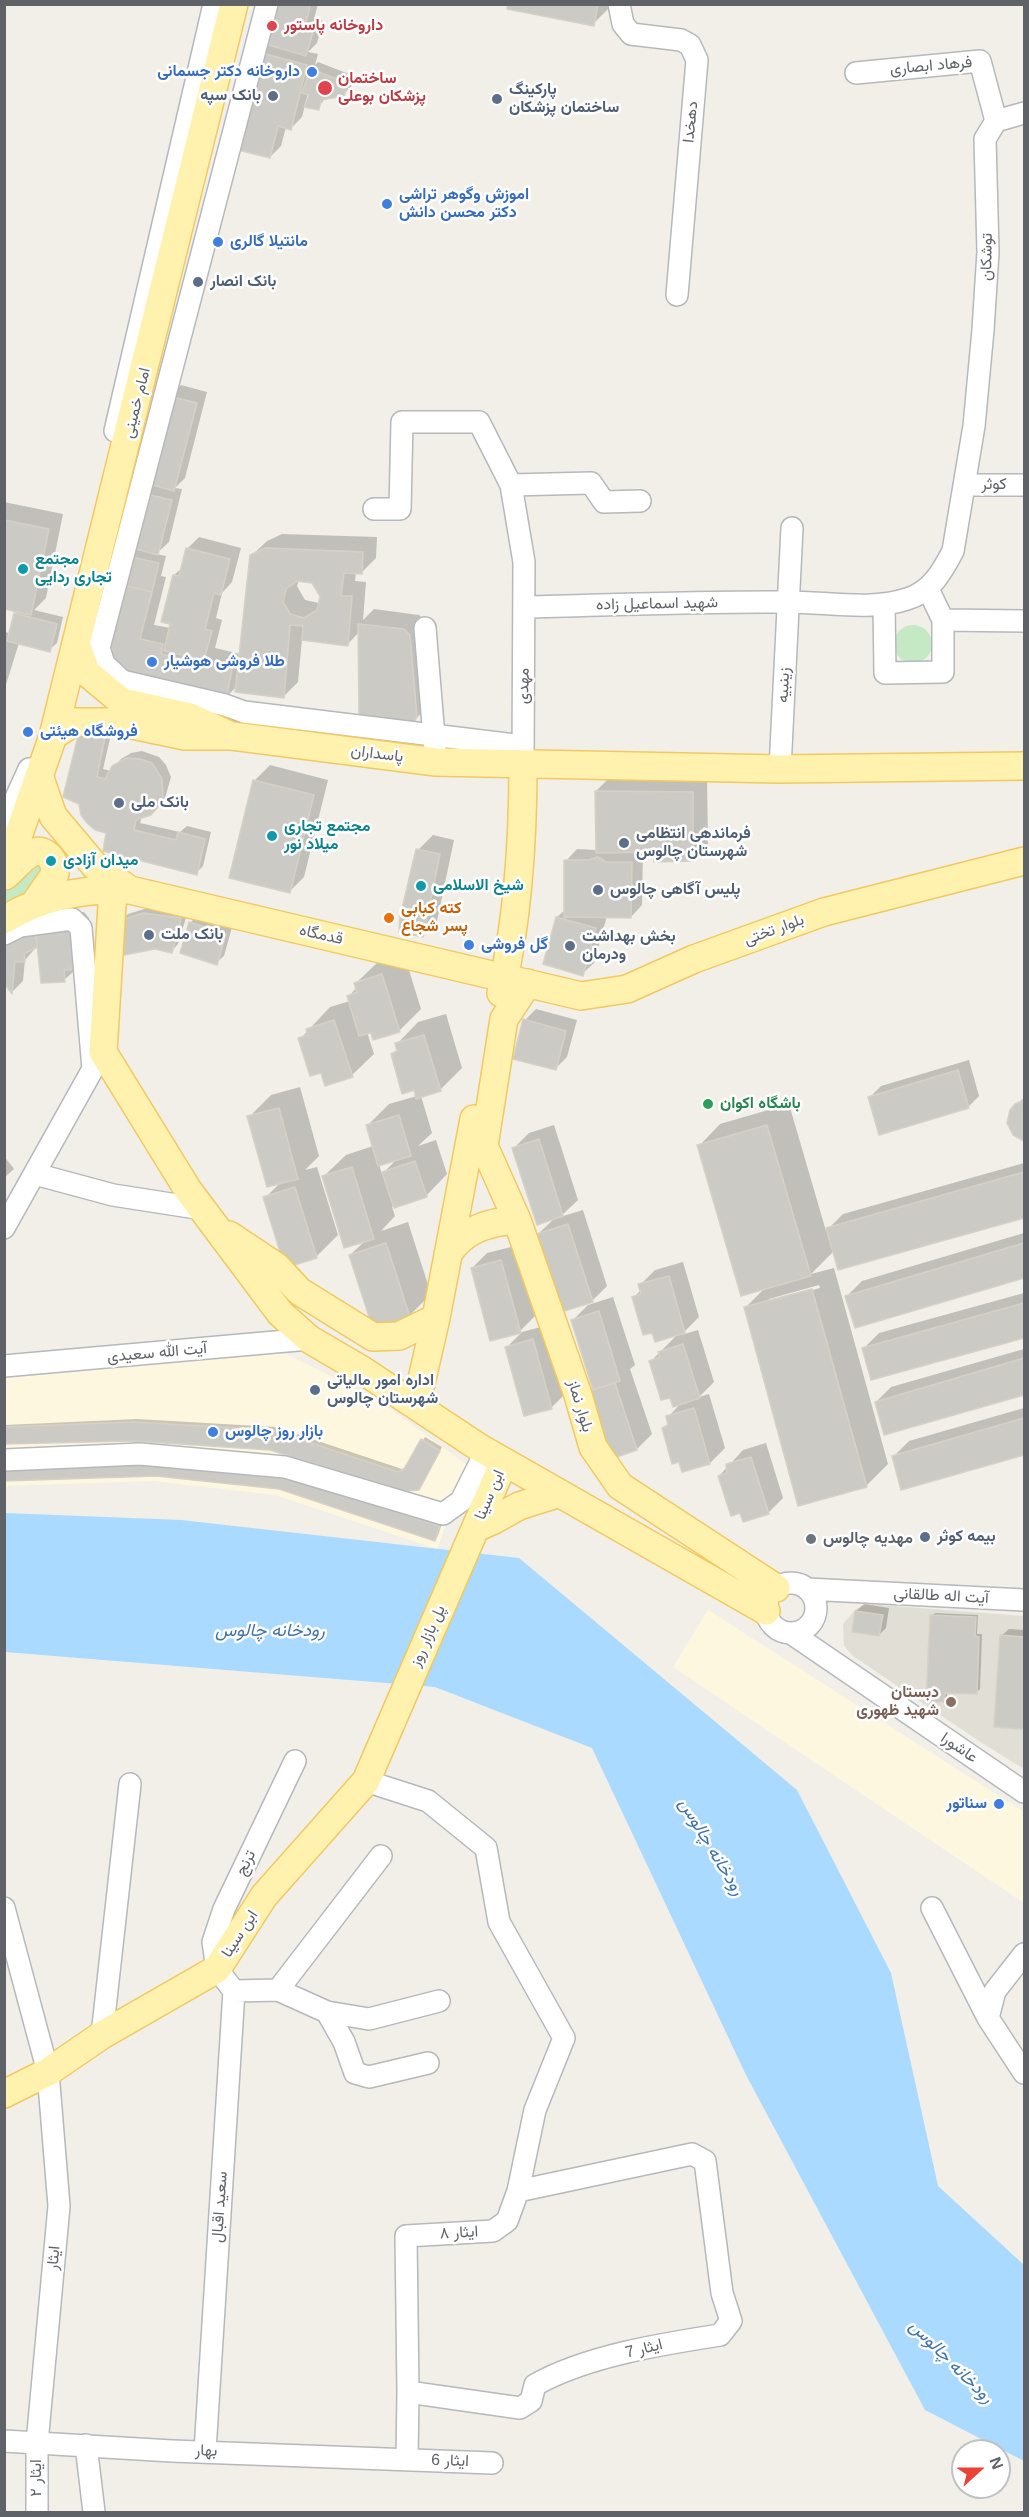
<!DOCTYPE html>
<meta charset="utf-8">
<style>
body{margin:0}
#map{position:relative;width:1029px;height:2517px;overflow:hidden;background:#f1efe8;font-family:Helvetica,sans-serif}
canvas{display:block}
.frame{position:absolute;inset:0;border:6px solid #5f6368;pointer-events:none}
.north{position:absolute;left:951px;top:2439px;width:60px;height:60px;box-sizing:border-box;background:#fff;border:2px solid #bfc1c3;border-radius:50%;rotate:69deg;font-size:16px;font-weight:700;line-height:24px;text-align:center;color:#5f6368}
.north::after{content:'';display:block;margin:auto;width:21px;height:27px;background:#ea4335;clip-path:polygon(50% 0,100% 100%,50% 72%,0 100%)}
</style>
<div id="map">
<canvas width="1029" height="2517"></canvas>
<div class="frame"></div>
<div class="north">N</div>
</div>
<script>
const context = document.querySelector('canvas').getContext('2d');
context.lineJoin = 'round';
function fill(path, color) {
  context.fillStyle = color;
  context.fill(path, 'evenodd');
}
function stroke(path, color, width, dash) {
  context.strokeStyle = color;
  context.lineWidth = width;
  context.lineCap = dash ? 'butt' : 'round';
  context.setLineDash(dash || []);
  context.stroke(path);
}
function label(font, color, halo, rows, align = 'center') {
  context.font = font + ' Helvetica,Vazirmatn,sans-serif';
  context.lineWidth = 5;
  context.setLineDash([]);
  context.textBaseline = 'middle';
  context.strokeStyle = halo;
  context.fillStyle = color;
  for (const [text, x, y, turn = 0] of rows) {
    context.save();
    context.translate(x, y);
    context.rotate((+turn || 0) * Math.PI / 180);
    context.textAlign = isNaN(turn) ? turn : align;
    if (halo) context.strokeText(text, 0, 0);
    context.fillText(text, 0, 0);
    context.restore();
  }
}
fill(new Path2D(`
 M278,1350L374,1397L468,1466L437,1549L275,1495L154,1481L5,1486L4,1372Z
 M708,1610L1024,1812V1903L673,1667Z`), '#fef7e0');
fill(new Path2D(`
 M867,1604L1024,1616V1769L979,1741L853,1656L844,1646L843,1624L856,1609Z`), '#e1ded6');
fill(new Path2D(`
 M894 644a19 19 0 1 1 38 0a19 19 0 1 1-38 0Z
 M43,860L42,884L5,902V888Z`), '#c5e8c5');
fill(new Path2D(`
 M5,1513L181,1520L519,1558L797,1790L891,1973L938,2186L1024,2265V2461L925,2410L746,2075L592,1748L435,1687L5,1652Z`), '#aadaff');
fill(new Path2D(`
 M274,4H318L314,19L323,21L317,43L308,52L318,54L315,65L318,62L354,76L351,87L343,95L326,97L318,108L305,105L302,117L291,128L286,127L281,146L270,157L259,53L269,44ZM308,93L311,95L307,104H305Z
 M510,4H613L593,24Z
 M181,385L207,392L185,478L175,488L182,489L169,542L156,554L166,556L161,576L166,577L154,625L171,628L174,575L183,567L187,549L199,537L241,548L232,582L222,593L216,618L222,620L215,648L240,654L251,556L267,541L282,534L377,537L376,558L361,573L356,572L355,581L366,582L363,620L374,609L419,615L424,620L428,706L413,722L359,632L348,644L302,639L298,682L283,697L237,686L226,697L109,662L170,396ZM299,580L313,582L322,596L319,603L305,600L297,586Z
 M4,502L63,514L46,598L34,610L63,617L57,643L49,650L19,643L4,691V632L10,633L15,614L18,611L4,608Z
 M112,730L103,769L111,771L121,759L131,753L142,751L159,757L166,765L171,777L165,798L142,817L140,823L180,832L187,826L211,832L203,866L196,873L107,832L81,733Z
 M270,765L328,780L304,877L289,892L231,877L255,780Z
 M611,776L707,778L708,845L693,860L655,851H643L642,905L631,917L607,916L594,963L582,974L557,917L565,910L566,861L577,849L597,850L596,791Z
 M433,835L454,840L437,921L422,936L418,850Z
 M151,907L188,911L178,944L171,952L121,921L128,914Z
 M84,912L89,918L91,956L64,980L39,944L25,960L23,981L13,991L4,980V935L48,915Z
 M197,916L232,927L224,956L216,963L190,923Z
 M404,954L421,1009L399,1031L367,1032L374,1054L352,1075L322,1071L300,1039L330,1007L350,1001L349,996L357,987L356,983L378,962Z
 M536,1009L577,1020L567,1057L556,1068L525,1020Z
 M446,1014L462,1068L440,1090L421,1096L432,1133L418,1146L436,1140L447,1174L426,1196L392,1207L395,1216L381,1231L408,1222L431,1294L409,1316L350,1255L365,1241L324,1176L346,1155L373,1146L367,1126L389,1104L417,1096L415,1088L392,1055L398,1049L397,1044L418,1022ZM398,1158L382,1174L379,1164Z
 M969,1060L979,1096L968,1107L870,1097L881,1086Z
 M300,1087L319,1156L305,1170L317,1167L338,1235L316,1257L265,1198L281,1182L249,1117L271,1095Z
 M1024,1098V1139L1019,1138V1102Z
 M789,1104L826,1231L843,1214L1024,1163V1216L839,1268L834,1251L811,1274L834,1268L888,1464L866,1486L745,1308L765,1288L699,1146L720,1124ZM819,1285L820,1288L769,1302V1299Z
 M554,1125L578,1200L560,1217L583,1210L607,1286L592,1301L538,1234L556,1217L514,1148L529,1133Z
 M4,1156L14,1169L4,1178Z
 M1024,1233V1277L856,1326L847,1296L862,1281Z
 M515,1246L535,1316L520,1331L472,1268L487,1253Z
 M683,1262L699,1317L681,1335L698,1330L714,1382L699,1397L709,1394L725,1448L710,1463L680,1460L663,1429L669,1423L668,1417L682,1402L651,1361L678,1334L634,1297L641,1290L640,1285L655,1270Z
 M1024,1293V1337L872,1378L864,1348L879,1333Z
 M613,1297L635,1365L630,1369L652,1434L637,1449L587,1393L593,1386L573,1320L592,1301L588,1305Z
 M548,1325L566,1393L551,1408L507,1347L522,1332Z
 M1024,1349V1393L885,1434L876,1402L891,1387Z
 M1024,1408V1454L902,1488L894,1456L909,1441Z
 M137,1419L276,1427L402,1469L406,1467L425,1437L442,1447L421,1485L270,1449L134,1440L4,1443V1425Z
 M766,1443L783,1498L768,1513L741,1511L719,1476L743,1450Z
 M286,1473L442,1523L438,1536L435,1539L279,1487L156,1474Z
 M864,1604L889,1608L886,1628L879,1635L856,1611Z
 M935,1613L978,1615L977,1634H982L980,1689L976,1693L947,1691V1698L944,1701L931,1616Z
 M1009,1629L1024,1630V1727L996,1726L1001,1636Z`), '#0003');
const building = new Path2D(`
 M273,4H302L310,7L304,30L313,32L306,56L262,43Z
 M508,4H598L594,26L507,9Z
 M258,52L307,65L291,130L278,126L270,158L234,149Z
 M310,69L348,83L344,96L321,100L319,110L304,107L309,95L302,93Z
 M168,396L197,403L174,491L145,483Z
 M142,493L172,500L158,555L129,547Z
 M4,520L49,529L31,615L4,609Z
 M186,548L230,559L221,595L214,593L205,629L212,631L204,660L164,651L170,624L161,622L173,575L179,576Z
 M266,548L363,552L362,574L344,573L341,596H352L348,646L302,640L303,626L290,625L284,698L235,692L250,555ZM297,581L312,583L320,596L317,610L304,618L290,614L283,602L286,589Z
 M126,556L159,563L152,592L119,584Z
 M119,584L152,592L140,639L163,644L161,654L232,670L226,699L122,676L104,648Z
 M14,613L57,624L50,652L7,641Z
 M358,624L404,629L410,635L417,717L413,723L359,715Z
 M79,732L105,737L97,777L105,779L112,766L127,758L140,759L152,763L162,779L163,797L158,807L151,815L136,820L134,830L176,840L178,832L205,839L197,875L103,851L106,833L95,830L87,823L81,815L79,804L63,797Z
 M253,780L314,795L290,893L229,878Z
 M595,791L693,792V861L654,862V852L596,853Z
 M416,849L440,854L423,937L399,932L400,917Z
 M598,857L606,862H632L631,918L564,917V860H588Z
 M143,913L181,918L172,953L155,949L124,955L119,921Z
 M556,917L596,928L583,976L543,964Z
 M189,922L226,934L217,965L180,953Z
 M35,925L78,929L80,969L64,970L65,982L41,983Z
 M35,925L37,947L24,954L25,962H15L12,994L4,983V935Z
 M382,974L400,1032L373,1040L371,1033L359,1036L347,996L357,992L354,983Z
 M523,1019L566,1031L556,1070L513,1059Z
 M334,1020L353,1077L325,1086L321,1073L310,1076L298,1038L308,1035L306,1029Z
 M424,1035L441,1091L416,1099L414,1090L402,1094L391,1054L397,1051L395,1043Z
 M958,1070L969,1108L879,1135L868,1097Z
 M1024,1100V1141L1013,1135L1007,1123L1010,1110L1015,1104Z
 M279,1108L298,1179L267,1187L247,1116Z
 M399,1115L411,1156L378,1166L366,1125Z
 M767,1125L811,1276L741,1296L697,1145Z
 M539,1139L563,1216L537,1225L512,1148Z
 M415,1161L427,1197L394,1208L382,1172Z
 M352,1167L374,1239L344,1248L322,1176Z
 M1024,1172V1218L838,1270L826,1228Z
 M295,1187L317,1258L285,1268L263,1197Z
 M568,1224L593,1302L561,1312L537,1234Z
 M386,1243L410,1317L373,1329L349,1255Z
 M1024,1243V1278L855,1328L845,1296Z
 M501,1260L521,1333L490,1341L471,1268Z
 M669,1276L685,1333L655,1342L652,1333L643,1335L632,1297L641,1294L638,1284Z
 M812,1289L867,1487L798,1506L744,1307Z
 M1024,1303V1338L871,1380L862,1348Z
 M599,1311L620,1381L593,1390L571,1320Z
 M533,1339L552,1409L524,1416L505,1347Z
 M683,1344L700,1398L673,1407L670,1398L661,1400L649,1361L660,1357L658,1352Z
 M1024,1358V1395L884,1435L875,1402Z
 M615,1383L637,1450L608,1460L585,1392Z
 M694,1408L710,1464L682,1472L679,1462L672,1464L662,1428L668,1425L666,1416Z
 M1024,1418V1455L901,1490L892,1456Z
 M133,1422L272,1430L398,1472L404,1469L421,1439L440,1451L419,1490L405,1491L270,1450L134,1441L4,1444V1427Z
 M751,1457L769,1514L743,1522L740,1513L731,1516L718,1476L727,1473L726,1464Z
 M157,1464L282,1475L440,1526L435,1541L279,1489L156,1476L4,1481V1468Z
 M855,1611L883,1615L879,1636L852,1632Z
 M930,1615L976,1617L975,1636L979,1637L977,1694L945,1693L944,1702H926Z
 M1000,1635L1024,1637V1729L994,1727Z`);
fill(building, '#cccac5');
stroke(building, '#d6d1c6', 1.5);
const minor = new Path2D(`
 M267,4L99,648L104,664L122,681L225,705L244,712L523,746
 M619,4L623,24L631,34L681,40L690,45L697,60L677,295
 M856,73L980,61L996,121
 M115,431L214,4
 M511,485L591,483L604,502L640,501
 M964,485H1024
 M374,509H400L402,422H479L511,485L524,562L523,759
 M928,589L943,620L1024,621
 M884,605L885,673L943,672V620
 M524,607C613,605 701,601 789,602C827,602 871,611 907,599C931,592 942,572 953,551L974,426L983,330L988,252L985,139L996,121L1024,113
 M425,628L435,749
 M780,769L792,528
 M4,824L29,769
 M4,934L20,926L72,919L81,928L93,1069
 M35,1174L113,1195L203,1209
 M4,1228L99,1058
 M4,1366L309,1339
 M4,1460L140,1454L285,1467L443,1514L461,1501L486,1451
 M766 1608a25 25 0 1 1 50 0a25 25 0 1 1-50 0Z
 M807,1589L1024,1600
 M791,1633L1024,1792
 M366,1781L428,1801L486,1848L499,1922L564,2038L535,2110L518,2191
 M4,1908L48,2072L59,2206L37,2443V2512
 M932,1908L988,2018
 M1024,1954L995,1991L988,2018L1024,2073
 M278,1990L381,1856
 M234,1991L278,1990L327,2012L369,2019L439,2001
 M327,2012L344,2042L355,2073L369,2077L428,2063
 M102,2035L130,1784
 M4,2441L172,2451L492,2463
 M86,2445L94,2512
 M205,2451L234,1991L217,1969L213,1942L224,1909L295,1761
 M407,2459L408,2392L406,2236L493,2231L507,2221L518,2191L692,2154L705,2161L722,2293L731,2321L720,2335C662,2344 586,2356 535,2385L531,2401L520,2408L408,2392`);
const major = new Path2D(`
 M77,646L86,672L122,702L190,717L225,733
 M53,736L74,722H118L185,736H232L436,762L780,769L1024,766
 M39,775L53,816L95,866L130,890
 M4,864L14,848L53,736L234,4
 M5,876C17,867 32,841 49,856C54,861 55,867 55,874L35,903
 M113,889L103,1052L188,1190L280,1313L309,1339L362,1370L480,1448L766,1611
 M4,920C43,895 85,888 130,890L581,996L627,989L694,959L824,912L1024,861
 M528,983L504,1019L484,1146L517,1220L578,1395L593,1447L620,1486L776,1588
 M501,993C518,919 523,842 523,765
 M229,1235L277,1267L299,1291L373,1337L399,1336L436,1318
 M448,1254C464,1229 489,1222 517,1220
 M416,1405L436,1318L474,1119
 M476,1528L494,1520L519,1506L557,1494
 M4,2094L48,2072L102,2035L217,1969L264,1896L366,1781L504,1462`);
stroke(minor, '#b5b8bc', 24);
stroke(major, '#f2c960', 30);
stroke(minor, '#fff', 21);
stroke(major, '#fff2af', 27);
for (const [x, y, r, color] of [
 [272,26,6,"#e0444e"],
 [312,72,6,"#3f7fe0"],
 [325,88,8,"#e0444e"],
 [273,96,6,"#5c6f8a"],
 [497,99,6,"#5c6f8a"],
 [387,204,6,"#3f7fe0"],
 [218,242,6,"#3f7fe0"],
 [198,282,6,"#5c6f8a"],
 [23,569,6,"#0f9aa8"],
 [152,662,6,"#3f7fe0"],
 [28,732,6,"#3f7fe0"],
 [119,803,6,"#5c6f8a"],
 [272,836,6,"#0f9aa8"],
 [624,843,6,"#5c6f8a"],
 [51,861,6,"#0f9aa8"],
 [421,886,6,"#0f9aa8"],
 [598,890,6,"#5c6f8a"],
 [389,918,6,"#e8710a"],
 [149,935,6,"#5c6f8a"],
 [469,945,6,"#3f7fe0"],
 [570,946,6,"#5c6f8a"],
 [708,1104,6,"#2e9e5b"],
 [315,1390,6,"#5c6f8a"],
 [213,1432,6,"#3f7fe0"],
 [925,1537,6,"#5c6f8a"],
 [811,1539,6,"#6b7280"],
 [951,1702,6,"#8d6e63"],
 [999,1804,6,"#3f7fe0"]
]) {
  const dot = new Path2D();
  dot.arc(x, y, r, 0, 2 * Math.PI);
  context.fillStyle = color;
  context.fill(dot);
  stroke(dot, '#fff', 2);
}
label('bold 16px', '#be3a42', '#fff', [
 ["داروخانه پاستور",284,26],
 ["ساختمان",338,79],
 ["پزشکان بوعلی",338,97]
], 'left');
label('16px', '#5f6368', '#fff', [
 ["فرهاد ابصاری",931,66,-5],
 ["دهخدا",691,122,-84],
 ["توشکان",987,257,-89],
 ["امام خمینی",137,403,-76],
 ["کوثر",994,485],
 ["شهید اسماعیل زاده",657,604,-1],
 ["زینبیه",784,685,-87],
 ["مهدی",524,686,-89],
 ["پاسداران",377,754,7],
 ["بلوار تختی",774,930,-20],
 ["قدمگاه",321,935,13],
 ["آیت الله سعیدی",157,1353,-5],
 ["بلوار نماز",580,1406,73],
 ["ابن سینا",490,1495,-67],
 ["آیت اله طالقانی",941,1596,3],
 ["پل بازار روز",428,1636,-66],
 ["عاشورا",959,1748,34],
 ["ترنج",246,1863,-64],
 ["ابن سینا",240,1934,-57],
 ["سعید اقبال",220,2207,-86],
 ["ایثار ۸",459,2233,-3],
 ["ایثار",54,2258,-85],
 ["ایثار 7",644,2349,-14],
 ["بهار",206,2451,1],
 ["ایثار 6",450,2461,2],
 ["ایثار ۲",37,2478,-90]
]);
label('bold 16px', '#366cbe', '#fff', [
 ["داروخانه دکتر جسمانی",300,72,"right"],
 ["اموزش وگوهر تراشی",399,195],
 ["دکتر محسن دانش",399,213],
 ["مانتیلا گالری",230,242],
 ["طلا فروشی هوشیار",164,662],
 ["فروشگاه هیئتی",40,732],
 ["گل فروشی",481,945],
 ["بازار روز چالوس",225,1432],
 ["سناتور",987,1804,"right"]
], 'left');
label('bold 16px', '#4e5e75', '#fff', [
 ["پارکینگ",509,90],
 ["ساختمان پزشکان",509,108],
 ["بانک سپه",261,96,"right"],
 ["بانک انصار",210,282],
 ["بانک ملی",131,803],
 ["فرماندهی انتظامی",636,834],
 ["شهرستان چالوس",636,852],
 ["پلیس آگاهی چالوس",610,890],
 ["بانک ملت",161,935],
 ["بخش بهداشت",582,937],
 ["ودرمان",582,955],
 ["اداره امور مالیاتی",327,1381],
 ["شهرستان چالوس",327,1399],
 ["بیمه کوثر",937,1537]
], 'left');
label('bold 16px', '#0d838f', '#fff', [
 ["مجتمع",35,560],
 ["تجاری ردایی",35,578],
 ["مجتمع تجاری",284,827],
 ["میلاد نور",284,845],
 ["میدان آزادی",63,861],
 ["شیخ الاسلامی",433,886]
], 'left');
label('bold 16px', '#c56008', '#fff', [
 ["کته کبابی",401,909],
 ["پسر شجاع",401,927]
], 'left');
label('bold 16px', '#27864d', '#fff', [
 ["باشگاه اکوان",720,1104]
], 'left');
label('bold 16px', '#5b616d', '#fff', [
 ["مهدیه چالوس",823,1539]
], 'left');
label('bold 16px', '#785e54', '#fff', [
 ["دبستان",939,1693],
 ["شهید ظهوری",939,1711]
], 'right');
label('italic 18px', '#4174aa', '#fff', [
 ["رودخانه چالوس",270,1631],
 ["رودخانه چالوس",711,1847,59],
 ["رودخانه چالوس",951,2362,45]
]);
</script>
